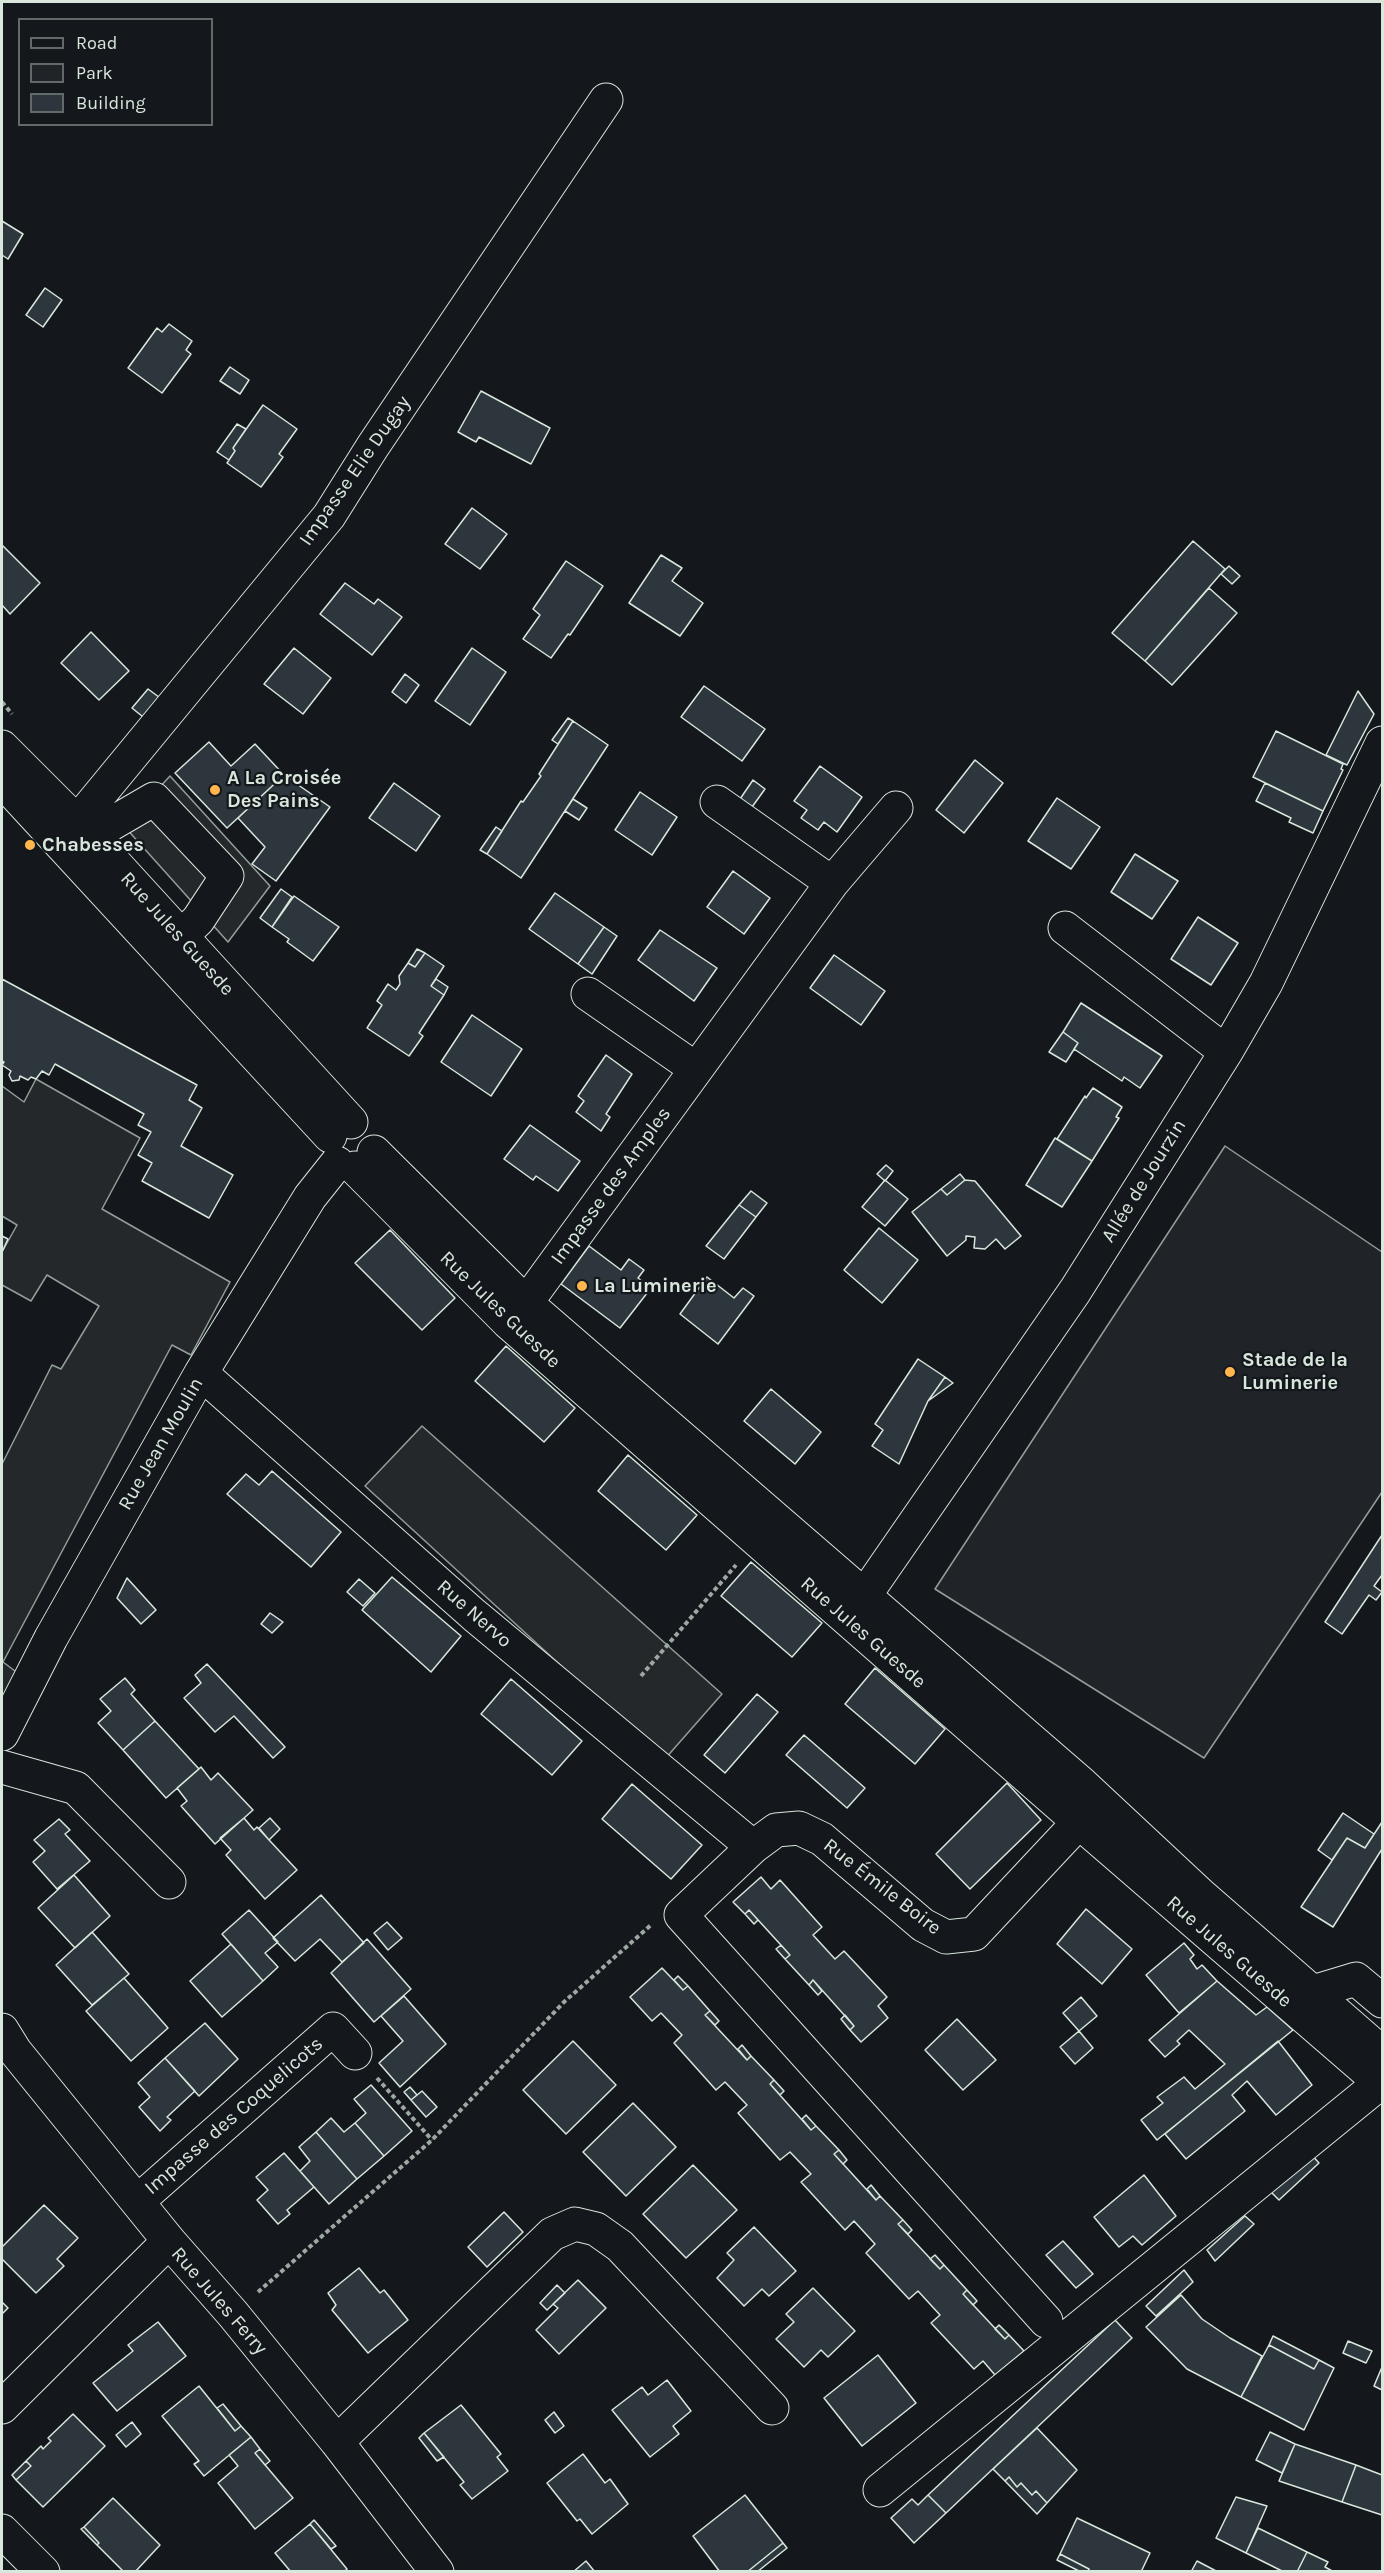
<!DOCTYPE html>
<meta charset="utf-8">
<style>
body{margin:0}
#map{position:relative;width:1384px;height:2573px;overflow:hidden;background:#14181c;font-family:Karla,sans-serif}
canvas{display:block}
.frame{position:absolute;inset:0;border:3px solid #d8e6dc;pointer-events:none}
.legend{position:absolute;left:18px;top:18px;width:195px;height:108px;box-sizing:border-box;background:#14181c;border:2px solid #626a69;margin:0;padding:8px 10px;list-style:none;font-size:18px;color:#d8e6dc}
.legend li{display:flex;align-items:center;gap:12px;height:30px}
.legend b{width:30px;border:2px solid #626a69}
</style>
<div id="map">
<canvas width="1384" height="2573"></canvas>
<div class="frame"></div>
<ul class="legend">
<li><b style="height:8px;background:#14181c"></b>Road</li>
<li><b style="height:16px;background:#202428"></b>Park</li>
<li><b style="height:16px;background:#2c363c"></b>Building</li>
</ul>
</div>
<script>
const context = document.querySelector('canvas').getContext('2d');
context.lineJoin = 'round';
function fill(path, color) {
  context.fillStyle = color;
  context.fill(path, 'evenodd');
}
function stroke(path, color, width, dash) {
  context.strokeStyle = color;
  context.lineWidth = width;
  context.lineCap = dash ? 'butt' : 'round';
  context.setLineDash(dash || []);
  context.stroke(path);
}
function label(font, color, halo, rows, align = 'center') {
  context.font = font + ' Karla,sans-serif';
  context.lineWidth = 4.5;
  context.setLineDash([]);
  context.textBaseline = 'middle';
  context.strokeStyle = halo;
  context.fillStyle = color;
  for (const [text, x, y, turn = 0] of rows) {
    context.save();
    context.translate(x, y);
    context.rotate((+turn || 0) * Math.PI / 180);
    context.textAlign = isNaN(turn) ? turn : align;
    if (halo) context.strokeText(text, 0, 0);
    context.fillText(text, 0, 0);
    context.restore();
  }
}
const green = new Path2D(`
 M1225,1146L1382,1252V1492L1204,1758L935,1589Z`);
fill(green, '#202428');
stroke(green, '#939e99', 1.5);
const parking = new Path2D(`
 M170,776L270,886L228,942L124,826Z
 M36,1079L140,1138L102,1209L230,1282L191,1355L172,1345L3,1662L19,1674L2,1705V1464L52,1365L61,1369L99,1306L47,1275L31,1301L2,1285V1252L17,1225L2,1216V1086L24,1102Z
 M422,1426L722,1694L664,1760L365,1486Z`);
fill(parking, '#24282b');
stroke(parking, '#939e99', 1.5);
const building = new Path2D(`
 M2,221L23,234L8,259L2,255Z
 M45,288L62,300L43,327L26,315Z
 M169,324L192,341L186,350L191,354L162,393L128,368L157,328L162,332Z
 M230,367L249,380L240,394L220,381Z
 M481,391L550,428L531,464L479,437L476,442L458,432Z
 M263,405L297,429L279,454L283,457L261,487L227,463L235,451L233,448Z
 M237,424L246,429L233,448L235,451L229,460L217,452Z
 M472,508L507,534L480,569L445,544Z
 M1193,541L1225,569L1145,661L1112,633Z
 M2,545L40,583L10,614L2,605Z
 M661,555L682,568L672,581L703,603L680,636L629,603Z
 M566,561L603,586L570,635L568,634L551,658L523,639L540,615L533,609Z
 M1229,566L1240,576L1232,584L1221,574Z
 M345,583L374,604L378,599L402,617L372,655L320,614Z
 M1209,588L1237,613L1172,685L1145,661Z
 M91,632L129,671L99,700L61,663Z
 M294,648L331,678L303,714L264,684Z
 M472,648L506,672L470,725L435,701Z
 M405,674L419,685L406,703L392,692Z
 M704,686L765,729L742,761L681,717Z
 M148,689L163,700L148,721L132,708Z
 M1358,691L1374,714L1347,765L1326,755Z
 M568,718L573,721L558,744L552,740Z
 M573,721L608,745L521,878L487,854L521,801L523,802L541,776L539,774Z
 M1276,731L1343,764L1341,769L1343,770L1323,811L1253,777Z
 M209,742L231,766L255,744L284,775L227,828L175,773Z
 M975,760L1003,783L964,833L936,810Z
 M820,766L862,797L837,832L824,822L818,830L801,818L807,810L794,801Z
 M284,775L330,807L276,881L252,864L265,847L238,818Z
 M753,780L765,789L752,807L740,799Z
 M394,783L440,816L416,851L369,818Z
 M1265,783L1323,811L1313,833L1289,822L1291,818L1256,801Z
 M640,792L677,817L652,855L615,830Z
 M1057,798L1100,827L1071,869L1028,841Z
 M573,799L587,808L579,820L565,811Z
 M496,827L502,831L487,854L480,850Z
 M1135,854L1178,881L1152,919L1111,892Z
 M733,871L770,898L744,934L707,907Z
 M281,889L292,897L272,927L260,918Z
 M555,893L604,927L578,964L529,929Z
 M294,896L339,927L313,961L287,942L289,939L272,927Z
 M1198,917L1238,943L1211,985L1171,959Z
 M604,927L617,936L592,974L578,964Z
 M660,930L717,968L694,1001L638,960Z
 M417,949L425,953L415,967L408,963Z
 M425,953L444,966L431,986L444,995L419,1033L423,1036L409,1056L367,1028L382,1005L377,1001L388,984L396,990L400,984L399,976L408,963L415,967Z
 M834,955L885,991L861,1025L810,988Z
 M2,979L197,1085L189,1100L202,1108L181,1146L233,1175L209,1218L142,1181L152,1163L138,1155L151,1132L138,1125L144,1114L55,1064L49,1075L42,1071L36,1079L31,1077L28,1080L20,1076L19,1080L12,1081L9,1075L11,1071L2,1065L4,1062L2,1061Z
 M436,979L448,987L444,995L431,986Z
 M1081,1003L1162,1056L1140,1088L1124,1077L1122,1081L1074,1049L1078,1043L1063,1032Z
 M472,1015L522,1049L491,1096L441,1062Z
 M1063,1032L1078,1043L1066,1062L1049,1052Z
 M606,1055L632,1074L606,1114L610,1117L601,1131L576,1112L584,1101L578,1096Z
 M1093,1088L1122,1107L1116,1117L1119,1118L1092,1161L1057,1139L1085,1096L1086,1098Z
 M530,1125L580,1161L558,1191L536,1176L533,1180L504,1159Z
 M1055,1138L1092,1161L1062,1207L1026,1185Z
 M886,1165L893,1171L885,1181L877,1174Z
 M960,1174L965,1180L947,1195L941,1189Z
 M885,1180L908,1199L885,1226L862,1207Z
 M965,1180L975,1181L1021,1236L1005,1249L996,1239L985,1249L974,1248L975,1237L966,1236V1240L947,1256L912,1212L941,1189L947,1195Z
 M751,1191L767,1203L756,1217L739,1205Z
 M739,1205L756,1217L724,1259L706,1246Z
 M879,1228L918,1260L882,1303L844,1270Z
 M390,1230L455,1298L422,1330L355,1263Z
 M2,1236L8,1239L2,1252Z
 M589,1246L621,1270L629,1259L644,1270L638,1278L651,1288L620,1328L561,1284Z
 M707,1277L734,1298L743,1288L754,1296L718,1344L680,1314Z
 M506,1346L575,1408L544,1442L475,1381Z
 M918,1359L945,1377L928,1401L899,1464L872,1446L883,1430L875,1424Z
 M945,1377L953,1383L928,1401Z
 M771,1389L821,1432L795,1464L744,1421Z
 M628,1455L697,1515L666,1550L598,1491Z
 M272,1471L341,1532L311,1567L227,1494L246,1474L259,1485Z
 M1382,1535V1575L1374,1586L1382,1592L1376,1600L1369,1595L1342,1634L1325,1622Z
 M751,1562L822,1623L792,1657L721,1596Z
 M392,1577L461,1636L431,1672L362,1610Z
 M127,1578L156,1610L141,1624L117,1598Z
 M359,1579L375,1593L363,1606L347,1592Z
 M270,1613L283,1622L272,1633L261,1624Z
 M207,1664L285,1747L273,1758L234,1716L215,1732L184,1698L201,1683L195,1675Z
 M875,1668L945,1729L915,1764L845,1704Z
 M125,1678L135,1690L131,1694L155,1721L123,1750L98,1723L111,1711L100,1699Z
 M511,1679L582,1741L552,1775L481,1714Z
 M757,1694L778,1712L725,1773L704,1755Z
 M155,1721L199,1769L166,1798L123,1750Z
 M804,1735L865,1788L847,1808L786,1755Z
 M201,1767L211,1780L218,1773L253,1810L215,1844L181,1806L187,1801L177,1788Z
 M1007,1783L1041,1820L970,1889L936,1854Z
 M632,1784L702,1845L671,1879L602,1819Z
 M1343,1813L1374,1834L1365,1848L1347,1838L1332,1860L1318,1850Z
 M244,1818L254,1830L257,1827L297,1870L265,1899L226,1855L231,1850L220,1838Z
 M270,1818L280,1829L269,1840L259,1828Z
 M59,1819L70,1830L65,1834L90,1861L57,1889L33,1862L45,1851L34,1840Z
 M1382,1822V1849L1333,1927L1301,1907L1347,1838L1365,1848Z
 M74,1875L110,1916L75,1948L38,1908Z
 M761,1877L771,1889L780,1880L822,1927L813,1935L835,1959L844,1951L887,1997L878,2006L888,2018L861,2042L850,2030L854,2026L813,1980L809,1985L785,1959L790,1955L749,1910L745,1914L733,1902Z
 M321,1895L364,1943L342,1962L320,1939L295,1961L273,1938Z
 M1086,1909L1132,1949L1102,1984L1057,1944Z
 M249,1910L278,1942L265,1953L278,1967L263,1981L222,1934Z
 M749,1910L758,1920L754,1924L745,1914Z
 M387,1922L402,1938L388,1950L374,1933Z
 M92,1932L129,1974L92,2005L56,1965Z
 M367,1939L411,1989L374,2022L331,1973Z
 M1184,1943L1194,1955L1190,1959L1197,1969L1202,1965L1217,1981L1179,2013L1146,1975Z
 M231,1944L263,1981L222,2017L190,1981Z
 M781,1945L790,1955L785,1959L776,1949Z
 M662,1968L683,1990L688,1986L710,2011L705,2015L747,2060L751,2056L774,2080L770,2084L811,2130L816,2126L839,2150L834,2154L876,2200L880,2196L903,2220L898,2224L940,2269L944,2265L967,2290L963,2294L1005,2339L1009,2335L1024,2351L995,2375L983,2361L974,2369L931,2323L940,2315L918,2291L909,2299L866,2253L875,2244L854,2221L845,2230L801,2182L811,2174L790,2152L780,2160L738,2113L747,2105L725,2082L716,2090L674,2043L682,2035L661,2013L652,2021L630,1997Z
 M678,1976L688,1986L683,1990L674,1980Z
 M124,1978L168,2028L131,2061L86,2011Z
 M813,1980L822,1991L818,1995L809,1985Z
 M1217,1981L1256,2015L1267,2007L1293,2030L1157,2140L1141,2120L1163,2103L1157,2097L1184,2077L1195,2089L1225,2064L1189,2030L1177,2041L1180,2044L1165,2057L1149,2040Z
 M404,1996L446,2044L400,2087L379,2063L403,2041L381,2016Z
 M1081,1997L1097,2016L1079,2031L1063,2013Z
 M710,2011L719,2021L715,2025L705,2015Z
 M845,2015L854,2026L850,2030L841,2019Z
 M957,2019L996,2060L963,2090L925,2050Z
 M205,2023L238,2059L199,2096L165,2058Z
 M1079,2031L1093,2048L1075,2064L1060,2047Z
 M573,2041L616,2085L566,2134L523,2090Z
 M1278,2041L1312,2085L1276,2115L1247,2081L1232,2095L1245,2111L1186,2159L1165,2134Z
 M742,2045L751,2056L747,2060L738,2049Z
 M165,2058L195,2091L167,2117L171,2120L160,2131L139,2107L150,2097L138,2083Z
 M774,2080L784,2091L780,2095L770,2084Z
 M371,2085L412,2131L384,2156L355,2123L366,2113L354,2099Z
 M410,2087L417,2095L411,2100L404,2092Z
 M422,2091L437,2107L426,2117L411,2100Z
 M633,2103L676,2147L626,2196L583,2152Z
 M806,2115L816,2126L811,2130L802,2119Z
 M331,2118L344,2132L355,2123L384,2156L357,2179L316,2132Z
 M316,2132L357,2179L329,2204L300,2171L310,2161L299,2147Z
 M839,2150L847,2160L843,2164L834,2154Z
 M1308,2151L1319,2163L1279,2200L1267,2188Z
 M284,2153L314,2187L287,2210L290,2214L278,2224L257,2200L268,2190L256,2177Z
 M693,2165L737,2210L686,2258L643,2214Z
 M1144,2175L1176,2216L1142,2245L1133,2236L1119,2247L1094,2217Z
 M871,2185L880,2196L876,2200L867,2189Z
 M44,2205L78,2238L57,2259L64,2266L36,2293L2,2259V2247Z
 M504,2212L523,2232L487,2267L468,2247Z
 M1245,2216L1254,2224L1215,2261L1207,2250Z
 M903,2220L912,2230L908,2234L898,2224Z
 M754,2227L796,2271L769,2296L762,2289L744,2306L717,2278L734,2260L727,2253Z
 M1063,2241L1093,2274L1076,2288L1046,2255Z
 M935,2255L944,2265L940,2269L930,2259Z
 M359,2268L380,2293L384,2290L408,2320L368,2353L332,2310L336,2305L328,2293Z
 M1184,2270L1193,2282L1156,2316L1146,2306Z
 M578,2280L606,2308L559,2354L536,2330L558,2308L553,2304Z
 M557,2285L565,2293L547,2310L540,2303Z
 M813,2288L855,2331L828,2357L821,2350L804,2367L776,2339L794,2322L786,2314Z
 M967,2290L977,2301L973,2305L963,2294Z
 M1181,2295L1202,2319L1230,2338L1262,2356L1241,2397L1187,2369L1146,2327Z
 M2,2302L8,2308L2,2314Z
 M1115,2320L1132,2338L946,2513L928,2495Z
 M158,2322L186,2356L117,2411L93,2383L133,2351L128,2345Z
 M999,2325L1009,2335L1005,2339L995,2329Z
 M1273,2336L1319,2360L1314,2369L1269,2345Z
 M1348,2341L1372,2351L1366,2363L1343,2353Z
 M1269,2345L1314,2369L1319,2360L1334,2368L1304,2430L1241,2397Z
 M878,2355L916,2403L862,2446L824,2398Z
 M1382,2367V2390L1374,2386Z
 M667,2380L691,2411L673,2426L679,2434L650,2457L612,2410L642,2387L648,2395Z
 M199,2386L235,2431L241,2426L251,2437L204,2476L194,2464L199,2461L162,2416Z
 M223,2404L241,2426L235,2431L217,2408Z
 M461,2405L501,2454L497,2457L508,2471L472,2499L460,2485L464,2482L424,2433Z
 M554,2412L564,2426L555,2433L545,2420Z
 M73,2414L105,2446L43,2507L16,2480L31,2466L26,2461L41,2446L43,2449L51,2441L48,2438Z
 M132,2422L141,2434L126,2447L116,2435Z
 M1037,2428L1077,2470L1047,2503L1036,2491L1032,2495L1021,2483L1017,2487L1009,2477L1005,2481L993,2469Z
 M1270,2432L1295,2444L1282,2473L1256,2460Z
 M424,2433L444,2457L437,2461L419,2438Z
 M251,2437L260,2449L255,2453L293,2498L255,2529L218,2483L238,2466L229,2455Z
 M1295,2444L1356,2465L1342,2502L1279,2481Z
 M260,2449L270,2461L265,2465L255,2453Z
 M583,2454L605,2483L610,2479L628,2504L592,2534L580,2519L577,2521L547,2483Z
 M26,2461L31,2466L16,2480L12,2475Z
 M1356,2465L1382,2475V2515L1342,2502Z
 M1009,2477L1017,2487L1021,2483L1032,2495L1036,2491L1047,2503L1037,2514L1005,2481Z
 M745,2495L783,2543L747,2572H720L693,2536Z
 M928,2495L946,2513L914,2543L891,2518L912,2499L918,2505Z
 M1236,2497L1267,2506L1246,2553L1216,2538Z
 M113,2498L160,2545L135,2572H124L97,2545L99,2543L84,2527Z
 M1077,2518L1150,2553L1141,2572H1088L1089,2569L1060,2554Z
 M314,2520L336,2546L331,2549L310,2524Z
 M310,2524L347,2569L344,2572H291L275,2553Z
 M84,2527L99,2543L97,2545L81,2529Z
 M1258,2528L1307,2552L1297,2572H1284L1246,2553Z
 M783,2543L787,2548L757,2572H747Z
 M1307,2552L1328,2562L1325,2567L1334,2572H1297Z
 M1060,2554L1089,2569L1088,2572H1081L1057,2560Z
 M586,2561L595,2572H573Z
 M1197,2561L1218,2572H1191Z`);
fill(building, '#2c363c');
stroke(building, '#d8e6dc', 1.5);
const minor = new Path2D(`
 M717,802L832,883
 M77,822L329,516L373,446L606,100
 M93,840L111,824L154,799L227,876L198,920L180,937
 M1065,928L1226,1052
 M588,994L696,1069
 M526,1303L832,883L896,808
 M201,1373L474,1615L753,1847
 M865,1595L1075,1291L1226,1052L1266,983L1382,743
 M2,1734L51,1638L201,1373L310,1197L337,1163
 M2,1767L76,1788L169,1882
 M1313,1992L1356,1979L1382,2001
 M2,2030L15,2051L169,2241L233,2314L337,2442L437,2572
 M138,2201L333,2029L355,2053
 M1046,2321L681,1915L753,1847L776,1830L799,1828L822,1839L923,1925L946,1937L974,1934L1079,1822
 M2,2407L169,2241
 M337,2442L552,2234L575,2224L596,2229L620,2246L772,2408
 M880,2490L1380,2083
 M2,2531L43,2572`);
const major = new Path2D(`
 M2,747L77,822L351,1122
 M2,784L9,788L330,1136
 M374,1152L526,1303L1082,1784L1202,1896L1382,2053
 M355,1168L508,1322L1079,1822L1382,2084`);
stroke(minor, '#d8e6dc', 35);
stroke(major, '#d8e6dc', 35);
stroke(new Path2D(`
 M2,702L12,714
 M641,1676L736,1565
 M377,2078L432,2140
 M258,2292L432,2140L564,2002L651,1925`), '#9da8a2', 4, [4.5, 3]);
stroke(minor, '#14181c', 33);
stroke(major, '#14181c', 33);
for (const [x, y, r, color] of [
 [215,790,6,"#ffb74d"],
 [30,845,6,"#ffb74d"],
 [582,1286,6,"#ffb74d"],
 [1230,1372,6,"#ffb74d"]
]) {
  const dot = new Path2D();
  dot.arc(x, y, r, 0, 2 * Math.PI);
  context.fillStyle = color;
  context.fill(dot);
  stroke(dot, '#14181c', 2);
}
label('20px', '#d8e6dc', '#14181c', [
 ["Impasse Elie Dugay",355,471,-55],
 ["Rue Jules Guesde",177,934,48],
 ["Allée de Jourzin",1144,1181,-58],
 ["Impasse des Amples",611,1186,-54],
 ["Rue Jules Guesde",500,1310,44],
 ["Rue Jean Moulin",161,1444,-60],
 ["Rue Nervo",474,1614,41],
 ["Rue Jules Guesde",863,1633,41],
 ["Rue Émile Boire",882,1887,38],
 ["Rue Jules Guesde",1229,1952,41],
 ["Impasse des Coquelicots",234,2116,-41],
 ["Rue Jules Ferry",219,2301,49]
]);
label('bold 20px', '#d8e6dc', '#14181c', [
 ["A La Croisée",227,778],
 ["Des Pains",227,801],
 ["Chabesses",42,845],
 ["La Luminerie",594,1286],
 ["Stade de la",1242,1360],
 ["Luminerie",1242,1383]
], 'left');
</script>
